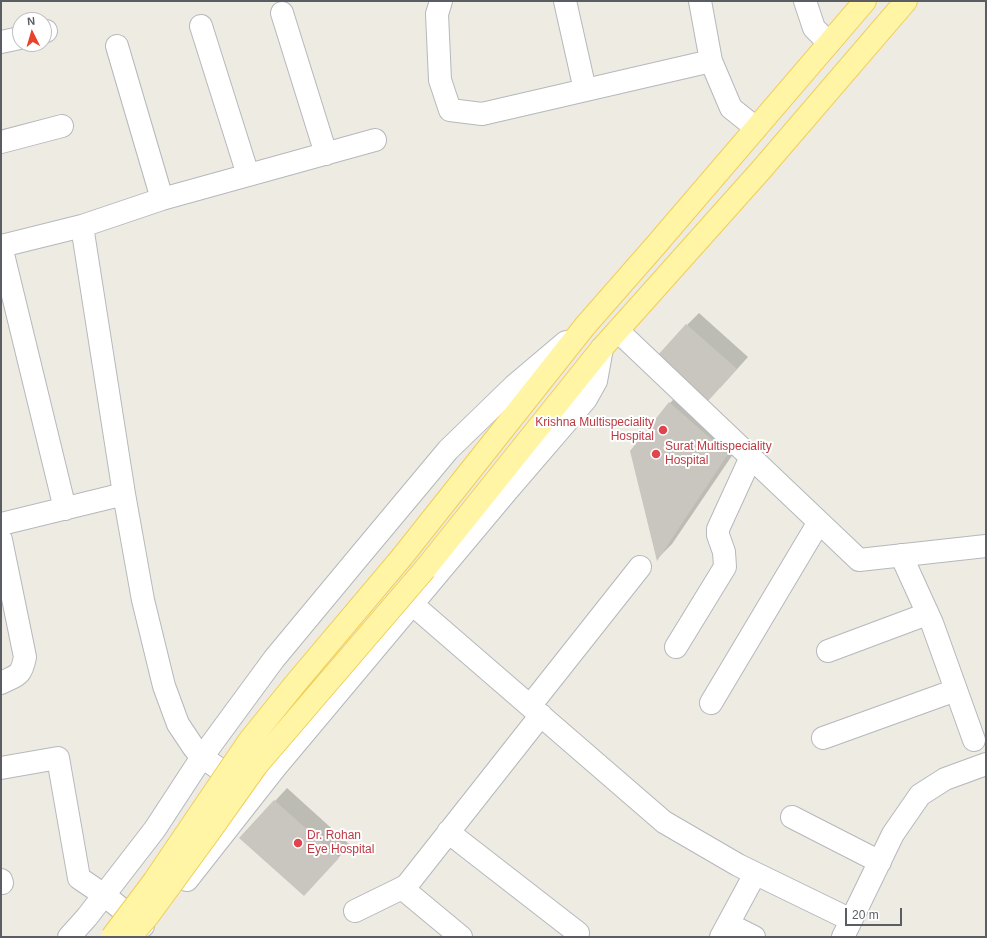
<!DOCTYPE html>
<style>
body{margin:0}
#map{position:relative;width:987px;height:938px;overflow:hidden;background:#edebe2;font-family:Arial,sans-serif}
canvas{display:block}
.frame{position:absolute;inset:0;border:2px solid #5a5e63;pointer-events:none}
.north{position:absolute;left:12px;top:12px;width:40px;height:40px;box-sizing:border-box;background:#fff;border:1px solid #bdbfc1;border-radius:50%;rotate:355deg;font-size:11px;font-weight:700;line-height:16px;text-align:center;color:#5a5e63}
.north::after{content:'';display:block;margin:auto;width:14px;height:18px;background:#ea432b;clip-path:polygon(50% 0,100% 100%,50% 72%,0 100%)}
.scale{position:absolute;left:845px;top:908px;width:57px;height:18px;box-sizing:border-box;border:2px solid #5a5e63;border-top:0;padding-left:5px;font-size:12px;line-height:14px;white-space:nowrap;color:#5a5e63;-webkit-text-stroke:3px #fff;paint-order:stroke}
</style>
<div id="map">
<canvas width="987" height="938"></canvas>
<div class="frame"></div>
<div class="north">N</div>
<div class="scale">20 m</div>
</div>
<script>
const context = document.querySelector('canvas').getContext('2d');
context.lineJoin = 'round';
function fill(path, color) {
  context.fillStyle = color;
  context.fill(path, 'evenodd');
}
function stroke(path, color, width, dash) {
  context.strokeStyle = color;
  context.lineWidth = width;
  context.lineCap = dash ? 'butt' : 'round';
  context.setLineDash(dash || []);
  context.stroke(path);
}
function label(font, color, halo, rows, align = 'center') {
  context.font = font + ' Arial,sans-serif';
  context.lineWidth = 4;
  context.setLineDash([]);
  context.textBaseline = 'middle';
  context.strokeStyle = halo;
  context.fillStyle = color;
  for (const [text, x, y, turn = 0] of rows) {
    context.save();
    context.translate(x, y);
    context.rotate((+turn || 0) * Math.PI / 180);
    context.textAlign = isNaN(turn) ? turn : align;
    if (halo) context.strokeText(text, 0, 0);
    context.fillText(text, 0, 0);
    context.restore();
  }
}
fill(new Path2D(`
 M699,313L748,357L720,388L687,325Z
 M685,387L744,438L672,544L657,559L631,451L670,403Z
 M287,788L350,845L304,895L241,838Z`), '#0003');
fill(new Path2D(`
 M686,324L737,369L708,401L657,356Z
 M669,402L728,454L657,561L630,451Z
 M274,800L339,858L304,896L239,838Z`), '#c8c6bf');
const minor = new Path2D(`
 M441,1L437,14L440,80L450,110L482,114L711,61
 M565,1L585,90
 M700,1L711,61L731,108L756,128
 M805,1L814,28L829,43
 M282,13L326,154
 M201,26L248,175
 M44,32L46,31
 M1,42L20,38
 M117,46L162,199
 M1,142L62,126
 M82,226L124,494L143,600L164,686L178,724L194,748L202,757L241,784
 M1,246L82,226L162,199L375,140
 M1,246L65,509
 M618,331L859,560L986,546
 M1,524L124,494
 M1,540L25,657C21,677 17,675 1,683
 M901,555L932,623L974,740
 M412,604L664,822L738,865L851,920
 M676,647L725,567L724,552L718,535V529L751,457
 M828,651L927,614
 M711,703L819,522
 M530,706L640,567
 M823,738L956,690
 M1,768L58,758L79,878L104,895L143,926
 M792,817L880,862
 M448,832L578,933
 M1,880L2,883
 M187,880L275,768L507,491L586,399L596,381L602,348
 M402,888L461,937
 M355,911L402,888L407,885L541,715
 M728,924L754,937
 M69,937L87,917L155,829L202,757L274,659L357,559L448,450L514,386L566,342
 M721,937L755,874
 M843,937L893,834L920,795L945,779L986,764`);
const major = new Path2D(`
 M402,557L585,326L656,245L865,1
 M425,569L602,348L761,170L906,1`);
stroke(minor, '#b5b8bc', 24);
stroke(major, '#f2ce56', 24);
stroke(minor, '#fff', 22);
stroke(major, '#fff5a5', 22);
const majorBridge = new Path2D(`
 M112,937L154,881L249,741L295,684L402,557
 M130,937L148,916L208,834L257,765L425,569`);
stroke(majorBridge, '#f2ce56', 24, []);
stroke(majorBridge, '#fff5a5', 22);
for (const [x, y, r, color] of [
 [663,430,5,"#e0444e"],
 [656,454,5,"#e0444e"],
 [298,843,5,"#e0444e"]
]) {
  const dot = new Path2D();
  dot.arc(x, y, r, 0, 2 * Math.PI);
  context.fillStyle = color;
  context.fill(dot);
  stroke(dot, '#fff', 1.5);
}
label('12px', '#be3a42', '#fff', [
 ["Krishna Multispeciality",654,423,"right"],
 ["Hospital",654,437,"right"],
 ["Surat Multispeciality",665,447],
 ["Hospital",665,461],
 ["Dr. Rohan",307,836],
 ["Eye Hospital",307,850]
], 'left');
</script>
